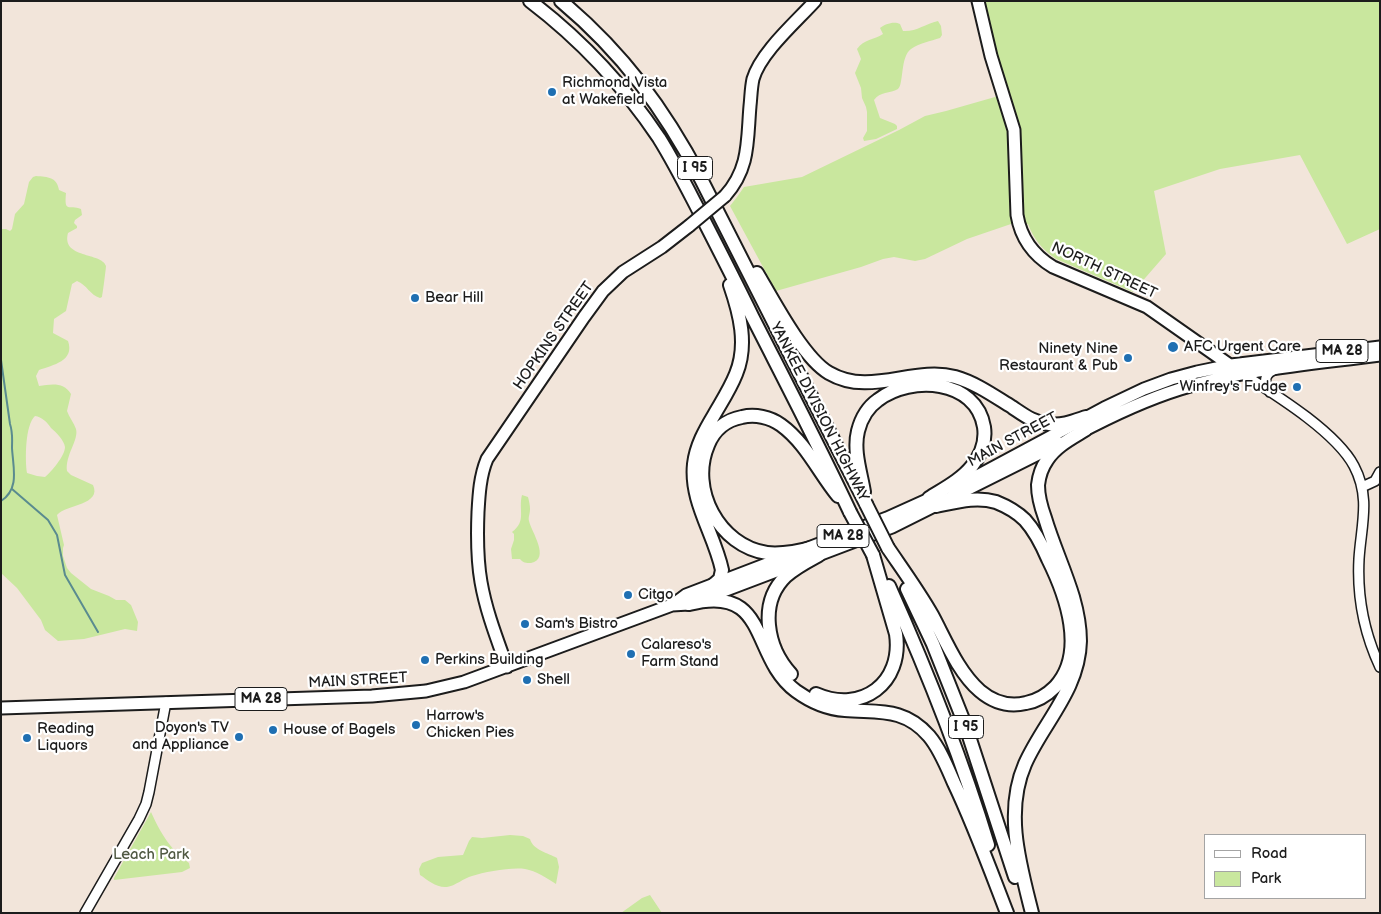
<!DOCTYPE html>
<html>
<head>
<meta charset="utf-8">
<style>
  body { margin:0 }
  #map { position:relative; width:1381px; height:914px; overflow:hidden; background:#f2e5da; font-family:"Balsamiq Sans",sans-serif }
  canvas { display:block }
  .frame { position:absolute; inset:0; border:2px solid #1c1c1c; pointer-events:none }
  .legend { position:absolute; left:1204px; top:834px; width:162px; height:65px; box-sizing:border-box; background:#fff; border:1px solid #a4a4a4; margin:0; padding:6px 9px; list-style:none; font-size:15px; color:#1c1c1c }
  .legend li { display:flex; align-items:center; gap:10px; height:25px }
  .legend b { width:25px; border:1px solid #a4a4a4 }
</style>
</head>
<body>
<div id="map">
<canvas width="1381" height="914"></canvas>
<div class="frame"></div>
<ul class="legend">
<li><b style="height:6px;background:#fff"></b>Road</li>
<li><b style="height:14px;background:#c9e79e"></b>Park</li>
</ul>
</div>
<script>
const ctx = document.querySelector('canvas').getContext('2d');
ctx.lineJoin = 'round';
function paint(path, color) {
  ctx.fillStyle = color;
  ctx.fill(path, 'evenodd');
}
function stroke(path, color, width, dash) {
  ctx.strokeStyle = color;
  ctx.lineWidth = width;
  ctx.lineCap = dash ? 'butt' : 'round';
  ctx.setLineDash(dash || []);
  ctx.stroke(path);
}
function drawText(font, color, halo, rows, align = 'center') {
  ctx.font = font + ' "Balsamiq Sans",sans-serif';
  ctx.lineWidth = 4.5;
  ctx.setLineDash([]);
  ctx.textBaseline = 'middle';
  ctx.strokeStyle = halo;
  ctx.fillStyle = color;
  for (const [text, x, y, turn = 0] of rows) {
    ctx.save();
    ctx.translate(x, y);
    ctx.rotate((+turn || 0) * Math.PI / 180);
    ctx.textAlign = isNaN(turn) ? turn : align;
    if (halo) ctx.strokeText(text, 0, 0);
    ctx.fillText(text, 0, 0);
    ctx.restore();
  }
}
paint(new Path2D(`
  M983,1H1380V229L1347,244L1300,155L1220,169L1154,191L1166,254L1133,292L1056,259C1043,250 1034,240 1028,224H1011L967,239L925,259L915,261L894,257L883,259L861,267L776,291L730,206L737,197L744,187L802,177L899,130L925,116L946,111L995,97L1008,90L989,28Z
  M938,21L941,26L942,35L940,38C931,41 919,43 911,49C900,57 904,84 898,89C890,94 880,91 874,100L880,118L895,124L897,126V129L876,139L864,141L863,138L867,131V112L866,107L862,98L861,88L855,73L861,59L857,49C864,39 874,40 883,34L880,28C885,24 894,21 900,24L903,31C916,32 925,24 938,21Z
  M36,176C48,177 57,177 59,190L66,193C64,214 69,204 81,209L82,215L75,220L74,223L77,226V228L68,233C61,259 102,252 106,266C106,268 103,292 102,297L100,298C90,295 87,285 77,281L72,284L66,311L54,319L53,333L68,341C75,361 53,365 39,370L36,376L39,386C52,384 64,382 71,394L67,411C69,417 74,423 76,429C79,440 65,455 67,471L71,475L93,485C102,505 67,504 57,515L64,545L63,548V556L67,568L71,573L91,589L109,596L116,600H125L131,605L138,622L137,631L125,629L84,639L58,641L45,630L41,620L17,588L1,573V229H6L10,231L12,229L15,214L24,204L29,182L33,177ZM35,416C42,417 47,422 51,428C56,432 64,440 65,447C65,456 51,472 45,477L37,476L27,473C25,460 25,425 35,416Z
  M522,495L528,497C529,501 530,505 530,509C530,514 528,517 529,521C531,531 551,559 531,563C526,563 523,563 520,559H512L511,549L514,540V534L512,532C527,521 518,510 522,495Z
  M151,812C161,834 170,849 189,863L190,868L182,872L114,880V878Z
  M510,835L523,836L530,839C533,850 548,853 557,858L559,867L556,884C547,878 536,871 525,869C511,867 485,872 472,876C464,878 455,886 447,887C436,888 428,880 420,875L419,869L422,863L438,857L463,855L469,841L472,837L482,838Z
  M650,895L662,913H621L642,898Z`), '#c9e79e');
stroke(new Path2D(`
  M1,360L10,424C13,433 12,440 12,448C13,467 20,489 1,501
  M12,489L48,520L57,535L65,575L98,632`), '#5a8b8f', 2);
const minor = new Path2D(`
  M1243,374C1276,395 1336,432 1354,466C1371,498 1361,526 1359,559C1357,597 1364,633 1380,667
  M1270,392C1263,382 1264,373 1276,369
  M1362,487L1375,481L1380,472
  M85,913L139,819L146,804L149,792L166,702`);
const major = new Path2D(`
  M978,1L991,56L1014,130L1017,215C1021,239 1033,255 1053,267L1147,307L1234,368
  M725,196C750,168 747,141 750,106C751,97 751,88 753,79C761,52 796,22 815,1
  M1079,433C1111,416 1145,400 1180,389C1245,369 1313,364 1380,355
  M952,488L979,475L1104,408L1144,389L1171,379L1197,372L1231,365L1380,347
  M674,604L686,595L887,518L938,495
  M507,667C497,639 486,611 481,582C477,559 477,536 478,512C479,494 480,476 487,459L584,317L603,291L623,272L662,247L689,226
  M1,708L372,696L426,691L464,682L672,605L689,604L892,527L1060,443`);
const highway = new Path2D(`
  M530,1C580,39 624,86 659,138C674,162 686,186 699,211C717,246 735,281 752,316C785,381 819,446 850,512
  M561,1C623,53 664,109 701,179L866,504
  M757,273C773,300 803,358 829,373C870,397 913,366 955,377C976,383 994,396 1012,407C1024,415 1034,423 1049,424C1062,426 1074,421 1086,417
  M864,492C861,473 853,451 858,431C861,419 868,407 878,400C911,375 976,379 984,427C986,441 981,455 972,466C961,480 943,489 929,498
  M815,547C800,551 783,555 767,553C719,546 689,489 708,445C714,430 726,420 742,417C755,414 770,417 781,425C806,443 819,473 838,496
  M888,548C903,570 919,592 932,615C945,639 958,672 980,691C993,702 1009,707 1026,703C1037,701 1047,695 1055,687C1087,653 1066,595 1048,559C1042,545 1035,531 1025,520C1017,512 1006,506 996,502C976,496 956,502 936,506
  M712,586L720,579L722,570C714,533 690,502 694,464C696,446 705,430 714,415C722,401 730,389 736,374C748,345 740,314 730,285
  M889,586C927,671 961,756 988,845
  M907,589L933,644L966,727L1015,877
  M689,604C770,583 750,657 796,691C811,702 828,709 845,710C878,713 904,707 929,736C940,749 947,767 954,783C974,825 990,869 1007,913
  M791,674C767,648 758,603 786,576C796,567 808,561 819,555
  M816,694C862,714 903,683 896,634L873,555
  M1032,913C1020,865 1004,812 1025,764C1043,723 1079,690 1080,641C1080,626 1077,611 1073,597C1065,570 1053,545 1045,518C1041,507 1038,497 1038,485C1039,476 1042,467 1047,460C1056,446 1072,438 1085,430`);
stroke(minor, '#1c1c1c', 12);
stroke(major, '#1c1c1c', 15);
stroke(highway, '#1c1c1c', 16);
stroke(minor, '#fff', 9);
stroke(major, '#fff', 11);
stroke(highway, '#fff', 12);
const majorBridge = new Path2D(`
  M689,226L725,196`);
const highwayBridge = new Path2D(`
  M866,504L888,548
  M850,512L873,555`);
stroke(majorBridge, '#1c1c1c', 15, []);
stroke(highwayBridge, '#1c1c1c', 16, []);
stroke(majorBridge, '#fff', 11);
stroke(highwayBridge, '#fff', 12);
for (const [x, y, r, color] of [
  [552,92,5,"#1f6fb2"],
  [415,298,5,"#1f6fb2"],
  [1173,347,6,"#1f6fb2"],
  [1128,358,5,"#1f6fb2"],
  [1297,387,5,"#1f6fb2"],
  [628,595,5,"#1f6fb2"],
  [525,624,5,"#1f6fb2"],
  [631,654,5,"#1f6fb2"],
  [425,660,5,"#1f6fb2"],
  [527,680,5,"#1f6fb2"],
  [416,725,5,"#1f6fb2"],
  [273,730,5,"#1f6fb2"],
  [239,737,5,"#1f6fb2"],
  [27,738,5,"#1f6fb2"]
]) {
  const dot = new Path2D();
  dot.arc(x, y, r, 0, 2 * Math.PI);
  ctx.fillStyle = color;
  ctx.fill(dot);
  stroke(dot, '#fff', 2);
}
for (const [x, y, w] of [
  [695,168,35],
  [1342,351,52],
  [843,536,52],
  [261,699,52],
  [966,727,35]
]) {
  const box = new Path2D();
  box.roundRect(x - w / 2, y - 11.5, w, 23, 4);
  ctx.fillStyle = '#fff';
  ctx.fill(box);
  stroke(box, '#1c1c1c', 1);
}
drawText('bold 14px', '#1c1c1c', null, [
  ["I 95",695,168],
  ["MA 28",1342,351],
  ["MA 28",843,536],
  ["MA 28",261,699],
  ["I 95",966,727]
]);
drawText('15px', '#1c1c1c', '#fff', [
  ["Richmond Vista",562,83],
  ["at Wakefield",562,100],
  ["Bear Hill",425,298],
  ["AFC Urgent Care",1184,347],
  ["Ninety Nine",1118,349,"right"],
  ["Restaurant & Pub",1118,366,"right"],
  ["Winfrey's Fudge",1287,387,"right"],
  ["Citgo",638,595],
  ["Sam's Bistro",535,624],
  ["Calareso's",641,645],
  ["Farm Stand",641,662],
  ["Perkins Building",435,660],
  ["Shell",537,680],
  ["Harrow's",426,716],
  ["Chicken Pies",426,733],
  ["Doyon's TV",229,728,"right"],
  ["and Appliance",229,745,"right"],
  ["Reading",37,729],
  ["Liquors",37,746],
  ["House of Bagels",283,730]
], 'left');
drawText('15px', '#1c1c1c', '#fff', [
  ["NORTH STREET",1104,271,25],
  ["HOPKINS STREET",554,336,-55],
  ["YANKEE DIVISION HIGHWAY",819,412,63],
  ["MAIN STREET",1013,440,-28],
  ["MAIN STREET",358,681,-3]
]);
drawText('15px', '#505943', '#fff', [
  ["Leach Park",151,855]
]);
</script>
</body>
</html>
